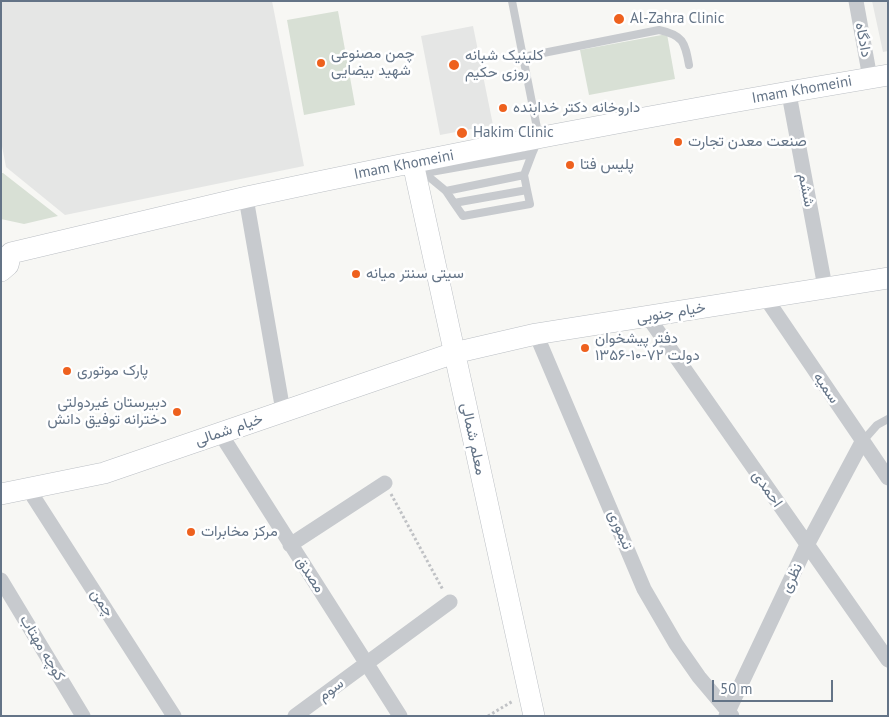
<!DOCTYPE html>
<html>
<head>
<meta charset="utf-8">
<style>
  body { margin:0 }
  #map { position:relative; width:889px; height:717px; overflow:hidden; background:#f7f7f4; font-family:"PT Sans",sans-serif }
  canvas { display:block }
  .frame { position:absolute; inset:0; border:2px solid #647487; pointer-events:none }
  .scale { position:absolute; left:712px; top:680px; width:121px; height:22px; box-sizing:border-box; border:2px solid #647487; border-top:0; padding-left:6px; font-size:15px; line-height:18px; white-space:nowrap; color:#647487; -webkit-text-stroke:4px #fff; paint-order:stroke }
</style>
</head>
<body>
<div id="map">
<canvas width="889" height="717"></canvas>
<div class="frame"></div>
<div class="scale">50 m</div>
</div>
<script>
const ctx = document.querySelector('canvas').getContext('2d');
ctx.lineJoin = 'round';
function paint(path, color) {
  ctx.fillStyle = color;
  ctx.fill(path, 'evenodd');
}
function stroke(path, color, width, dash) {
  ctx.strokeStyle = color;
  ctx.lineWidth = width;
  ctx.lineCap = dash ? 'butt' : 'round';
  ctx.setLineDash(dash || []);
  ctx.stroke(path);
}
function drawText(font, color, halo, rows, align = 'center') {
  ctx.font = font + ' "PT Sans",Vazirmatn,sans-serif';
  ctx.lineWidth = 5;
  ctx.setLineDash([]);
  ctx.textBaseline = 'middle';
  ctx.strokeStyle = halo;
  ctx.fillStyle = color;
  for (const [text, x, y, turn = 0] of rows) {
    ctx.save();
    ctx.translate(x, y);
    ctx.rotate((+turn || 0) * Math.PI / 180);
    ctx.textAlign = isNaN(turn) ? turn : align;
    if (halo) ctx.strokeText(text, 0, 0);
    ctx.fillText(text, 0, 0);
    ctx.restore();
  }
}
paint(new Path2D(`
  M1,1H272L304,166L65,215L6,167L1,141Z
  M872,1H888V51L883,52Z
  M473,26L493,125L440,135L421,36Z`), '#e5e6e5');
paint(new Path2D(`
  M338,11L355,105L304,115L287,20Z
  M667,34L675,79L589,95L580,50Z
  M1,173H3L58,216L24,224L1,219Z`), '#d8e0d5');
const secondary = new Path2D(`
  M413,163L534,716
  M11,253C90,235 168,215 247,197C460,151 674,111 888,75
  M1,271L8,265L11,253
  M1,494L104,473L454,353L536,334L888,278`);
stroke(secondary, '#bbbfc4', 22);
stroke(new Path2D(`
  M391,494L443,590
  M488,716L513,701`), '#c0c2c5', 3, [2.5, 2.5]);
stroke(new Path2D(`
  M523,57L659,30C683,35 685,42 689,65
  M423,172L446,191L454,203L527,190L524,175
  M425,173L532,154L539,138L512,1
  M446,191L524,175L532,154
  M454,203L463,216L530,204L527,190
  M862,442L877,425L888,419`), '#c7cace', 8);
stroke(new Path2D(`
  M856,1L870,78
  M789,94L825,287
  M246,198L283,411
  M765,297L888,478
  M648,317L888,660
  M536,334L644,589L676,644L699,677L732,716
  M220,433L400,716
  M29,490L174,716
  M290,545L385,483
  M1,580L83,716
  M295,716L450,602
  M726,716L806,547L862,442`), '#c7cace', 15);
stroke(secondary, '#fff', 21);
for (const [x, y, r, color] of [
  [619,19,6,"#ee611e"],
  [321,63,5,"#ee611e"],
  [454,65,6,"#ee611e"],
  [503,108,5,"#ee611e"],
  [462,133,6,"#ee611e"],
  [678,142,5,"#ee611e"],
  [570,165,5,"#ee611e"],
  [356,274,5,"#ee611e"],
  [585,348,5,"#ee611e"],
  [67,371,5,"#ee611e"],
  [177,412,5,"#ee611e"],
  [191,532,5,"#ee611e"]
]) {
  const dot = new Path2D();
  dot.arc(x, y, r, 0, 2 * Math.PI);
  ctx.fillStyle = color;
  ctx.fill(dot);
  stroke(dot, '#fff', 2);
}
drawText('15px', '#647487', '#fff', [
  ["Al-Zahra Clinic",630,19],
  ["چمن مصنوعی",331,54],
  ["شهید بیضایی",331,71],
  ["کلینیک شبانه",465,56],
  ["روزی حکیم",465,73],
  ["داروخانه دکتر خدابنده",513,108],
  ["Hakim Clinic",473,133],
  ["صنعت معدن تجارت",688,142],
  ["پلیس فتا",580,165],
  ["سیتی سنتر میانه",366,274],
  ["دفتر پیشخوان",595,339],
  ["دولت ۷۲-۱۰-۱۳۵۶",595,356],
  ["پارک موتوری",77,371],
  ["دبیرستان غیردولتی",167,403,"right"],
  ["دخترانه توفیق دانش",167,420,"right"],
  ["مرکز مخابرات",201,532]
], 'left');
drawText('15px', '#647487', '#fff', [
  ["دادگاه",863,40,79],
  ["Imam Khomeini",802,90,-10],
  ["Imam Khomeini",404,165,-11],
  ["ششم",806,190,79],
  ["خیام جنوبی",671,313,-9],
  ["سميه",826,388,56],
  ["خیام شمالی",229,430,-19],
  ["معلم شمالی",473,439,78],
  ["احمدی",767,489,55],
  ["تیموری",620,530,67],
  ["مصدق",310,575,57],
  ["نظری",792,578,-64],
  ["چمن",102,603,57],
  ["کوچه مهتاب",42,648,59],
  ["سوم",331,690,-36]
]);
</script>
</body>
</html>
